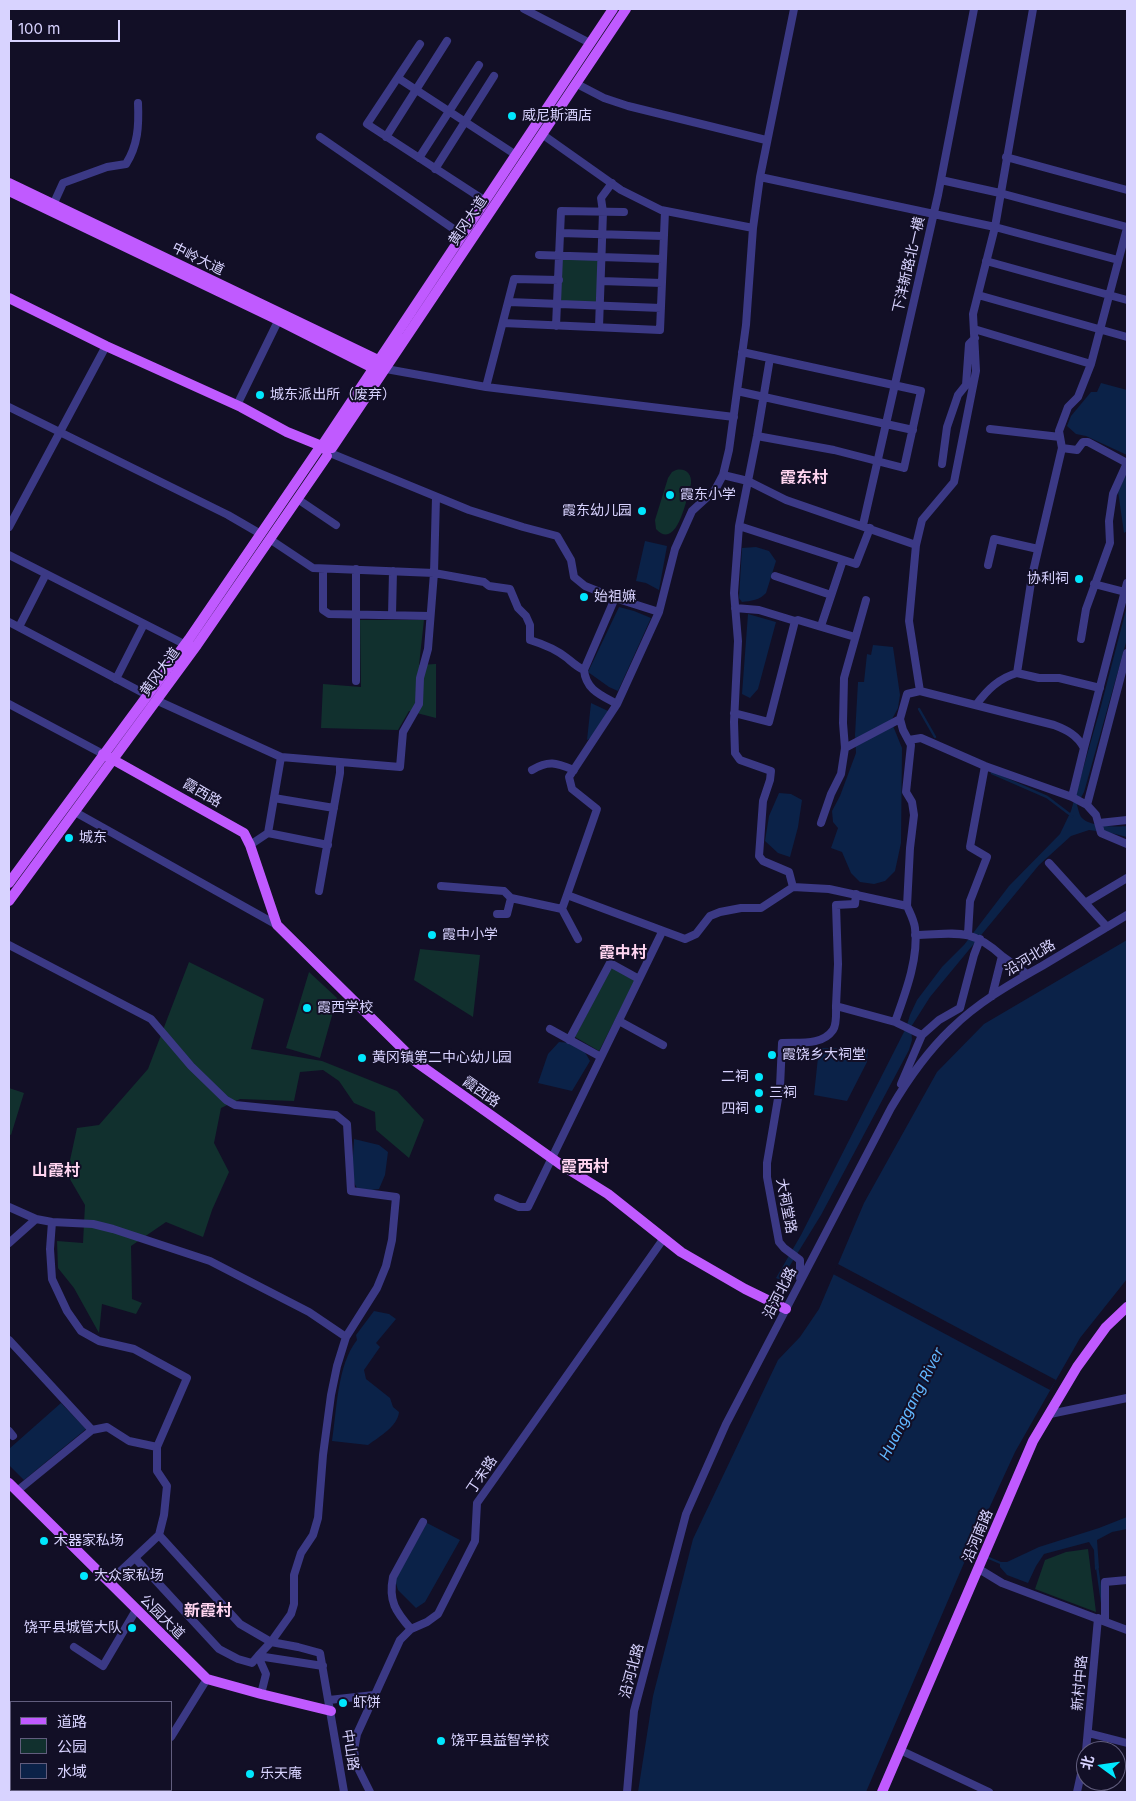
<!DOCTYPE html>
<html>
<head>
<meta charset="utf-8">
<style>
  body { margin:0 }
  #map { position:relative; width:1136px; height:1801px; overflow:hidden; background:#120f26; font-family:Inter,"Noto Sans SC",sans-serif }
  canvas { display:block }
  .frame { position:absolute; inset:0; border:10px solid #d8d3ff; pointer-events:none }
  .legend { position:absolute; left:10px; top:1701px; width:162px; height:90px; box-sizing:border-box; background:#120f26; border:1px solid #615d7d; margin:0; padding:6px 9px; list-style:none; font-size:15px; color:#d8d3ff }
  .legend li { display:flex; align-items:center; gap:10px; height:25px }
  .legend b { width:25px; border:1px solid #615d7d }
  .north { position:absolute; left:1076px; top:1741px; width:50px; height:50px; box-sizing:border-box; background:#120f26; border:1px solid #615d7d; border-radius:50%; rotate:284deg; font-size:14px; font-weight:700; line-height:20px; text-align:center; color:#d8d3ff }
  .north::after { content:''; display:block; margin:auto; width:18px; height:22px; background:#00e7fe; clip-path:polygon(50% 0,100% 100%,50% 72%,0 100%) }
  .scale { position:absolute; left:10px; top:20px; width:110px; height:22px; box-sizing:border-box; border:2px solid #d8d3ff; border-top:0; padding-left:6px; font-size:15px; line-height:18px; white-space:nowrap; color:#d8d3ff; -webkit-text-stroke:4px #120f26; paint-order:stroke }
</style>
</head>
<body>
<div id="map">
<canvas width="1136" height="1801"></canvas>
<div class="frame"></div>
<ul class="legend">
<li><b style="height:6px;background:#c05aff"></b>道路</li>
<li><b style="height:14px;background:#11302e"></b>公园</li>
<li><b style="height:14px;background:#0b2248"></b>水域</li>
</ul>
<div class="north">北</div>
<div class="scale">100 m</div>
</div>
<script>
const ctx = document.querySelector('canvas').getContext('2d');
ctx.lineJoin = 'round';
function paint(path, color) {
  ctx.fillStyle = color;
  ctx.fill(path, 'evenodd');
}
function stroke(path, color, width, dash) {
  ctx.strokeStyle = color;
  ctx.lineWidth = width;
  ctx.lineCap = dash ? 'butt' : 'round';
  ctx.setLineDash(dash || []);
  ctx.stroke(path);
}
function drawText(font, color, halo, rows, align = 'center') {
  ctx.font = font + ' Inter,"Noto Sans SC",sans-serif';
  ctx.lineWidth = 4;
  ctx.setLineDash([]);
  ctx.textBaseline = 'middle';
  ctx.strokeStyle = halo;
  ctx.fillStyle = color;
  for (const [text, x, y, turn = 0] of rows) {
    ctx.save();
    ctx.translate(x, y);
    ctx.rotate((+turn || 0) * Math.PI / 180);
    ctx.textAlign = isNaN(turn) ? turn : align;
    if (halo) ctx.strokeText(text, 0, 0);
    ctx.fillText(text, 0, 0);
    ctx.restore();
  }
}
paint(new Path2D(`
  M559,256L602,257L600,305L557,304Z
  M676,470C686,468 692,474 691,484C687,497 677,552 656,529L655,520L668,478L672,472Z
  M360,620H424L419,665L436,664V718L409,711L398,730L321,728L323,684L361,687Z
  M420,949L480,955L473,1017L414,980Z
  M189,962L264,999L251,1049L322,1061L397,1091L424,1120L409,1158L376,1130L375,1112L354,1103L339,1081L323,1070L300,1072L294,1101L240,1099L221,1108L214,1143L229,1172L212,1210L203,1237L166,1222L131,1246L132,1299L142,1303L136,1314L102,1304L99,1333L74,1288L58,1268L57,1241L83,1243L85,1205L67,1174L77,1128L99,1125L148,1069Z
  M611,967L636,979L599,1051L575,1037Z
  M309,972L337,998L320,1058L286,1048Z
  M9,1088L24,1093L11,1135L9,1134Z
  M1088,1549L1096,1612L1035,1589L1045,1560L1066,1552Z`), '#11302e');
paint(new Path2D(`
  M1101,383L1127,390V455L1086,436L1076,434L1067,426L1071,416L1091,392H1097Z
  M1127,473V531L1124,533L1118,491Z
  M645,541L667,546L659,590L646,583L636,581Z
  M756,547L769,551L776,561L766,593C760,600 751,601 742,602L739,598L742,548Z
  M1127,606V639L1084,792L1077,805C1078,808 1079,814 1081,817C1089,827 1116,827 1127,826V837L1111,833L1089,830L1071,836L1039,865L930,997L911,1027L912,1040L909,1050L821,1215L781,1280L776,1278L801,1235L906,1028L910,1015L917,1000L942,967L964,945L1009,886L1060,834L1071,811L1101,706Z
  M619,607L634,611L651,618L618,691L609,687L588,672Z
  M748,614L776,622L758,689L750,698L742,694Z
  M873,645L893,647L900,695L898,708L891,721L902,748L901,843L895,871L885,881L874,884L860,882L851,873L842,852L831,848L838,828L833,822L832,811L840,796L856,753L855,735L858,682H864L867,654L871,655Z
  M591,703L608,711L594,736L587,740Z
  M779,793L791,794L802,800L798,827L790,857L778,853L765,841L769,816Z
  M1127,940V1279L1080,1338L1015,1452L964,1563L866,1792H638L653,1696L693,1539L778,1360L800,1337L819,1309L864,1203L937,1072L984,1024Z
  M559,1042C577,1043 582,1045 590,1061L572,1091L538,1083L548,1054Z
  M819,1048L868,1049L867,1062L847,1101L814,1095Z
  M354,1139L379,1145L388,1152L385,1175L379,1189L371,1190L358,1189C349,1180 354,1151 354,1139Z
  M374,1311L389,1314L396,1319L376,1343L380,1347L364,1370L366,1379L390,1398L393,1407L399,1412C398,1426 379,1437 368,1445L332,1441C337,1410 337,1365 357,1340L356,1335Z
  M61,1403L86,1429L24,1480L9,1465V1449Z
  M1127,1517V1529L1112,1532L1097,1540L1099,1568L1095,1570L1094,1550L1089,1542L1044,1554L1036,1566L1028,1583L1007,1575L1000,1567V1564L986,1558L987,1556L1001,1562H1007L1039,1547L1099,1528Z
  M427,1523L460,1540L425,1602L416,1608L398,1590L395,1580Z`), '#0b2248');
paint(new Path2D(`
  M838,1264L1056,1380L1050,1390L833,1274Z`), '#120f26');
stroke(new Path2D(`
  M919,709L935,737
  M992,773L1047,797L1072,816
  M1097,1566L1102,1602`), '#0b2248', 2.5);
stroke(new Path2D(`
  M524,9L586,41
  M794,9L760,177L753,228L746,325L729,450L723,475L715,490L692,511L675,549L659,612L617,704L569,777L572,789L597,809L567,895L685,939L696,934L710,916L720,912L741,908H761L793,887L829,889L907,906C910,913 914,920 915,928C919,958 905,994 895,1022
  M1033,9L995,227L973,314L976,371L954,482L922,520L916,545L909,621L920,691L1054,725C1067,730 1077,735 1084,748L1072,797
  M420,44L367,124L481,198
  M398,78L513,153
  M577,84L604,98L628,106L766,140
  M320,137L458,232
  M386,137L447,41
  M546,137L621,190L661,210L753,228
  M1006,157L1127,190
  M419,158L479,65
  M435,169L494,76
  M760,177L995,227L1118,260
  M941,180L1000,193L1127,227
  M53,205L63,183L107,167L126,164C138,145 139,126 138,103
  M560,233L663,236
  M539,255L662,259
  M986,261L1127,300
  M601,281L662,283
  M978,295L1127,337
  M509,302L661,308
  M503,323L660,330L665,211
  M556,326L561,211L624,212
  M599,327L603,212L601,198L612,183
  M974,329L1091,364
  M742,352L921,391L904,468L834,450L757,436
  M770,358L757,436L739,526L734,593L738,641L734,722L735,753L740,760L771,771L770,780L763,801L759,856L763,861L789,872L793,887
  M386,369L486,387L734,417
  M486,387L514,279L559,280
  M737,391L913,430
  M237,405L280,317
  M9,407L228,515L259,533
  M990,429L1060,437
  M1062,448L1077,450L1083,442H1088L1127,463
  M330,453L469,510L523,527L557,536L571,560L574,577L585,586L615,598L584,670C586,690 601,695 617,704
  M942,464L947,427L958,395L966,385L969,344L975,338
  M723,475L748,481L786,500L916,545
  M299,500L336,525
  M863,525L938,195L974,9
  M739,526L856,564L870,528
  M9,527L106,346
  M271,540L313,568L434,573L484,582L489,586L510,589L518,608L526,616L530,625V640C543,644 557,650 567,658C573,663 577,667 584,670
  M9,555L188,646
  M988,565L994,539L1038,549
  M323,569V610L329,614L430,616
  M775,576L831,595
  M1094,584L1125,592
  M615,598L659,612
  M735,608L759,610L795,621L798,620L855,637
  M392,615L393,571
  M9,622L147,695
  M821,626L843,560
  M19,627L46,574
  M1081,639L1086,609L1110,543L1109,521L1113,494L1127,463
  M1017,673L1039,678H1059L1100,688
  M116,679L144,624
  M356,681V569
  M158,701L281,757L400,767L403,732L419,704L420,678L428,649L434,573L436,497
  M9,704L103,754
  M976,705C987,690 999,678 1017,673L1032,576L1062,448L1059,431L1068,407L1078,397L1091,364L1127,228
  M734,713L769,722L795,621
  M909,740L921,738L985,766L1072,797L1087,805L1096,815L1101,833L1127,844
  M845,748L900,719
  M1084,748L1127,583
  M532,770C549,760 556,763 574,770
  M274,798L334,808
  M1087,805L1127,653
  M75,812L277,925
  M821,823L831,794L841,774L845,748L843,723L844,678L866,600
  M1099,823L1127,820
  M268,833L328,845
  M250,845L268,833L281,757
  M1049,863L1107,927
  M441,886L504,891L511,898L562,909L567,895
  M319,891L340,773V762
  M1085,903L1127,878
  M907,906L910,848L914,815L912,802L906,792L911,745L903,730L900,719L907,694L920,691
  M562,909L578,939
  M497,914H507L511,898
  M968,934L970,901L987,857L970,847L985,766
  M915,935C956,934 970,927 1002,956L992,996
  M9,945L151,1019L191,1066L226,1100L235,1105L336,1115L347,1124L351,1191L396,1197L392,1240L386,1266L377,1288L346,1337L337,1366L331,1395L323,1455L318,1518L313,1535L301,1553L294,1575V1604L291,1614L271,1642L258,1656L266,1674L261,1694
  M1002,956L1027,974
  M836,1006L838,964L836,905L855,904L856,894
  M619,1021L663,1045
  M550,1029L601,1057
  M922,1035L939,1020L960,1008L974,955L980,939
  M569,1040L610,963L639,979
  M498,1198L519,1207H528L662,932
  M9,1207L36,1219L52,1222L93,1224L113,1229L210,1261L309,1312L346,1337
  M52,1222L50,1249L52,1279L67,1311L81,1331L99,1341L134,1349L187,1378L157,1447L129,1441L107,1427L92,1430
  M9,1243L36,1219
  M800,1278V1260L784,1248L779,1242L767,1177V1163L780,1087L782,1043C799,1042 822,1046 833,1030C837,1024 836,1013 836,1006L895,1022L922,1035L901,1084
  M9,1340L92,1430L17,1491
  M1050,1414L1127,1398
  M9,1431L13,1436
  M159,1535L240,1624L271,1642L298,1647L320,1653L344,1792
  M135,1558L219,1649L238,1659L252,1663L258,1656L323,1666
  M979,1569L1002,1583L1127,1630
  M109,1582L159,1535L164,1515L167,1486L157,1471V1447
  M1105,1621V1582L1127,1580
  M411,1629C396,1612 388,1601 393,1577L423,1522
  M74,1647L103,1666L136,1610
  M329,1700L374,1695
  M1088,1733L1127,1743
  M171,1737L207,1679
  M900,1750L989,1792
  M1086,1751L1098,1618
  M370,1792L356,1764L354,1750L357,1734L400,1640L411,1629L427,1622L438,1614L475,1541L477,1503L664,1238
  M627,1792L634,1711L686,1514L726,1424L891,1108C908,1079 927,1052 951,1029C977,1003 1010,984 1042,966C1070,949 1099,932 1127,915
  M1077,1792L1086,1751`), '#3b3985', 8);
stroke(new Path2D(`
  M9,183L376,359
  M9,191L278,320L371,367
  M9,298L106,346L241,407L287,432L319,445L326,450
  M323,444L613,9
  M332,448L626,9
  M103,754L244,833L250,845L277,925L416,1062L560,1164L608,1194L681,1252L745,1289L786,1309
  M9,883L189,639L320,447
  M9,901L197,645L327,456
  M9,1483L207,1679L261,1694L331,1711
  M882,1792L1033,1441L1077,1367L1106,1327L1127,1307`), '#c05aff', 10);
for (const [x, y, r, color] of [
  [512,116,5,"#00e7fe"],
  [260,395,5,"#00e7fe"],
  [670,495,5,"#00e7fe"],
  [642,511,5,"#00e7fe"],
  [1079,579,5,"#00e7fe"],
  [584,597,5,"#00e7fe"],
  [69,838,5,"#00e7fe"],
  [432,935,5,"#00e7fe"],
  [307,1008,5,"#00e7fe"],
  [772,1055,5,"#00e7fe"],
  [362,1058,5,"#00e7fe"],
  [759,1077,5,"#00e7fe"],
  [759,1093,5,"#00e7fe"],
  [759,1109,5,"#00e7fe"],
  [44,1541,5,"#00e7fe"],
  [84,1576,5,"#00e7fe"],
  [132,1628,5,"#00e7fe"],
  [343,1703,5,"#00e7fe"],
  [441,1741,5,"#00e7fe"],
  [250,1774,5,"#00e7fe"]
]) {
  const dot = new Path2D();
  dot.arc(x, y, r, 0, 2 * Math.PI);
  ctx.fillStyle = color;
  ctx.fill(dot);
  stroke(dot, '#120f26', 2);
}
drawText('14px', '#d8d3ff', '#120f26', [
  ["威尼斯酒店",522,116],
  ["城东派出所（废弃）",270,395],
  ["霞东小学",680,495],
  ["霞东幼儿园",632,511,"right"],
  ["协利祠",1069,579,"right"],
  ["始祖嫲",594,597],
  ["城东",79,838],
  ["霞中小学",442,935],
  ["霞西学校",317,1008],
  ["霞饶乡大祠堂",782,1055],
  ["黄冈镇第二中心幼儿园",372,1058],
  ["二祠",749,1077,"right"],
  ["三祠",769,1093],
  ["四祠",749,1109,"right"],
  ["木器家私场",54,1541],
  ["大众家私场",94,1576],
  ["饶平县城管大队",122,1628,"right"],
  ["虾饼",353,1703],
  ["饶平县益智学校",451,1741],
  ["乐天庵",260,1774]
], 'left');
drawText('14px', '#d8d3ff', '#120f26', [
  ["黄冈大道",468,221,-56],
  ["中岭大道",198,259,26],
  ["下洋新路北一横",909,265,-77],
  ["黄冈大道",160,672,-54],
  ["霞西路",202,793,30],
  ["沿河北路",1030,958,-31],
  ["霞西路",481,1092,35],
  ["大祠堂路",786,1206,79],
  ["沿河北路",780,1293,-63],
  ["丁未路",482,1475,-56],
  ["沿河南路",978,1536,-67],
  ["公园大道",162,1617,45],
  ["沿河北路",632,1671,-75],
  ["新村中路",1080,1683,-85],
  ["中山路",350,1750,81]
]);
drawText('italic 15px', '#61b7ff', '#120f26', [
  ["Huanggang River",912,1404,-63]
]);
drawText('bold 16px', '#ffd5f0', '#120f26', [
  ["霞东村",804,478],
  ["霞中村",623,953],
  ["霞西村",585,1167],
  ["山霞村",56,1171],
  ["新霞村",208,1611]
]);
</script>
</body>
</html>
